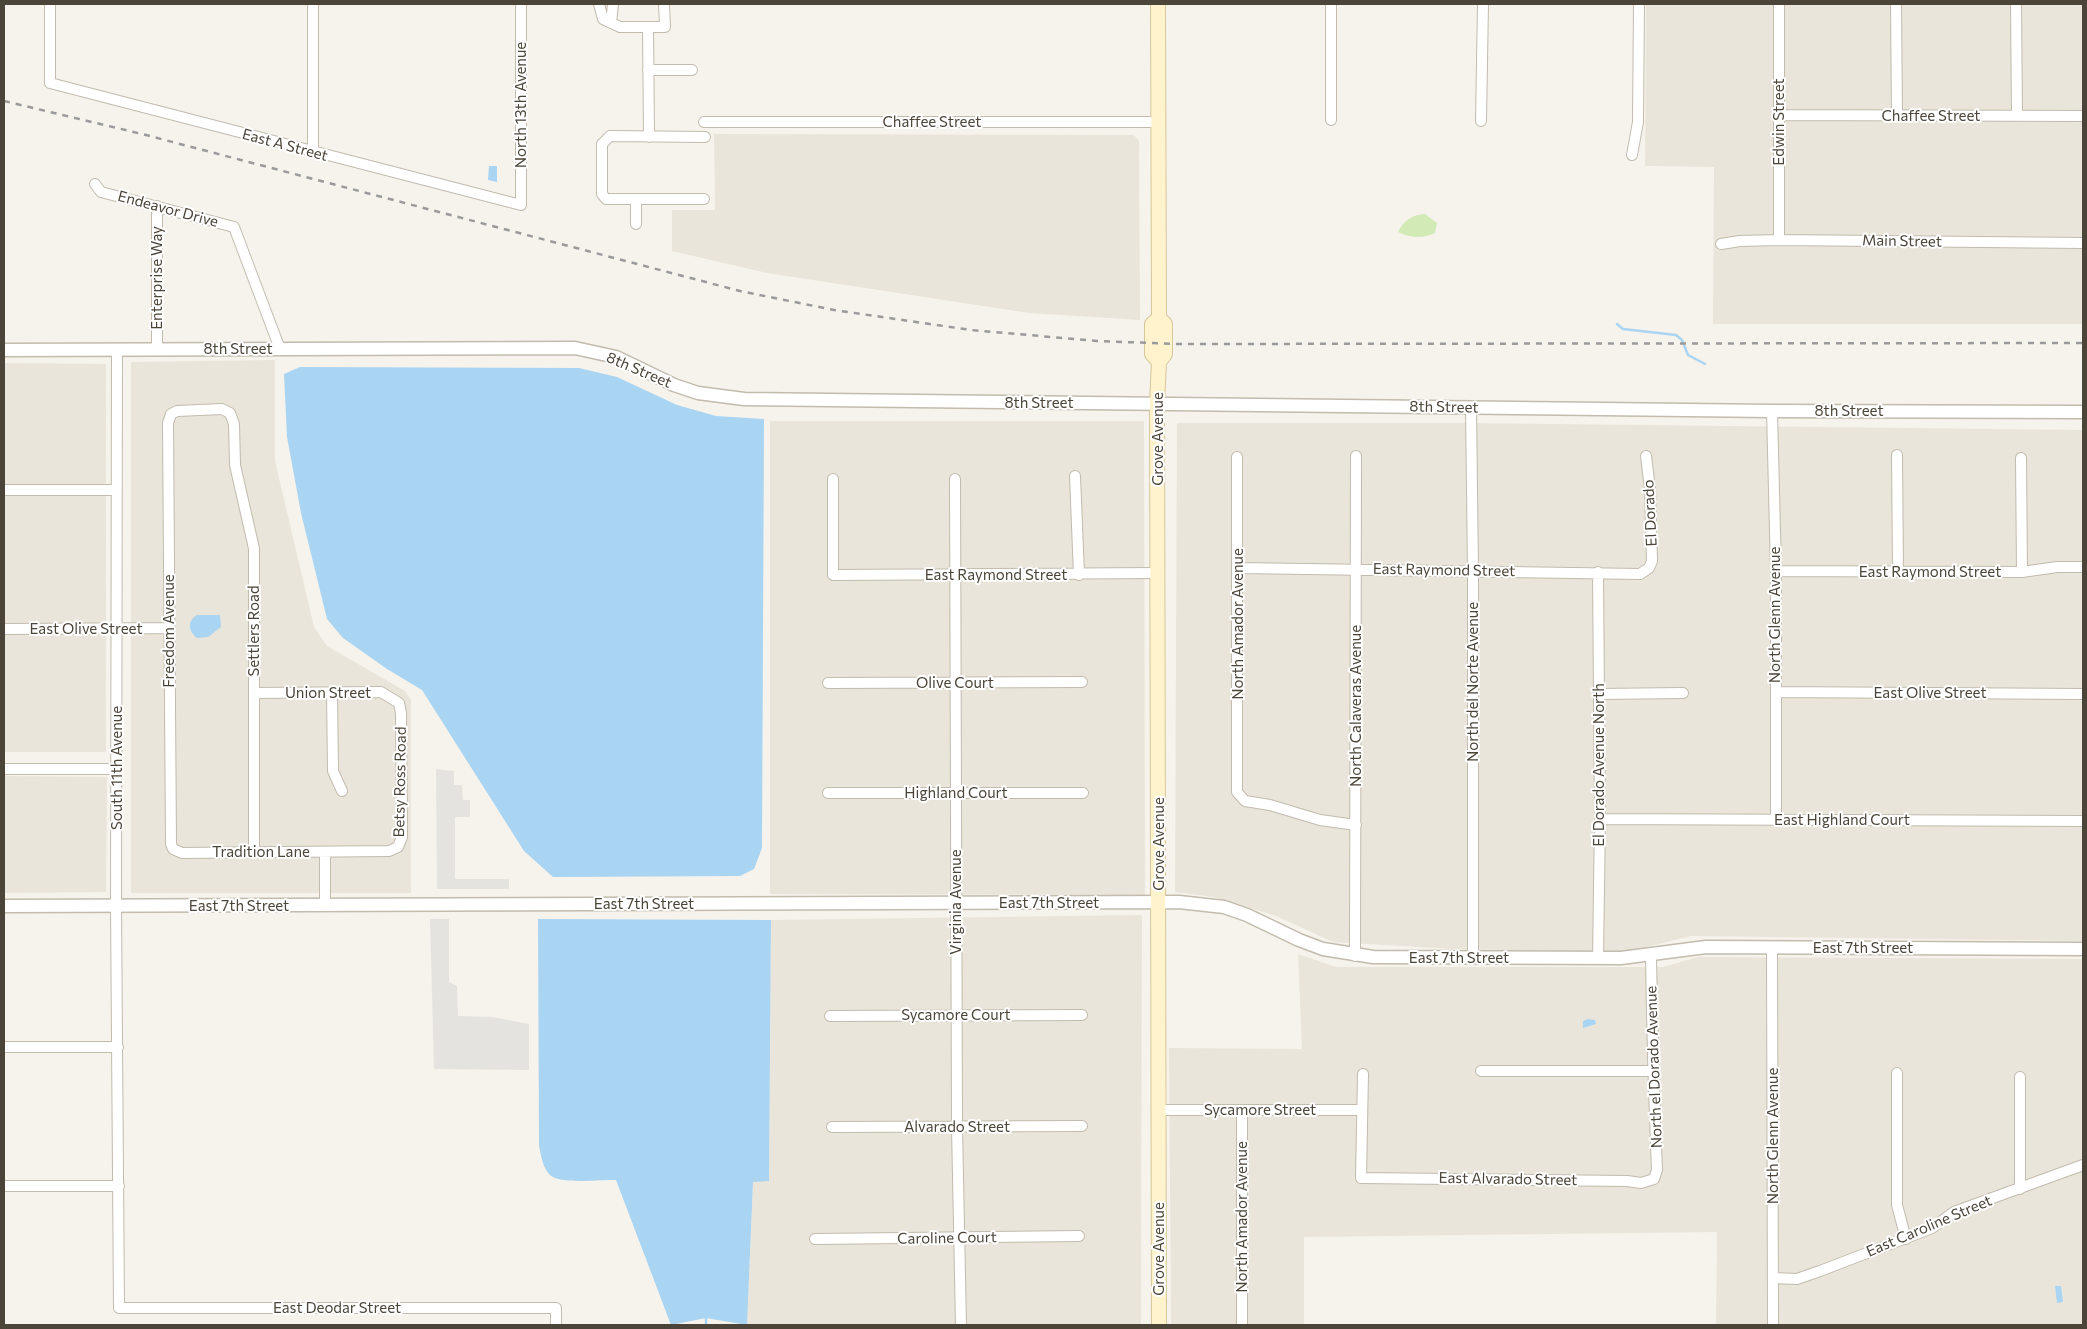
<!DOCTYPE html>
<html>
<head>
<meta charset="utf-8">
<style>
  body { margin:0 }
  #map { position:relative; width:2087px; height:1329px; overflow:hidden; background:#f6f3ec; font-family:Commissioner,sans-serif }
  canvas { display:block }
  .frame { position:absolute; inset:0; border:5px solid #4b4439; pointer-events:none }
</style>
</head>
<body>
<div id="map">
<canvas width="2087" height="1329"></canvas>
<div class="frame"></div>
</div>
<script>
const ctx = document.querySelector('canvas').getContext('2d');
ctx.lineJoin = 'round';
function paint(path, color) {
  ctx.fillStyle = color;
  ctx.fill(path, 'evenodd');
}
function stroke(path, color, width, dash) {
  ctx.strokeStyle = color;
  ctx.lineWidth = width;
  ctx.lineCap = dash ? 'butt' : 'round';
  ctx.setLineDash(dash || []);
  ctx.stroke(path);
}
function drawText(font, color, halo, rows, align = 'center') {
  ctx.font = font + ' Commissioner,sans-serif';
  ctx.lineWidth = 4;
  ctx.setLineDash([]);
  ctx.textBaseline = 'middle';
  ctx.strokeStyle = halo;
  ctx.fillStyle = color;
  for (const [text, x, y, turn = 0] of rows) {
    ctx.save();
    ctx.translate(x, y);
    ctx.rotate((+turn || 0) * Math.PI / 180);
    ctx.textAlign = isNaN(turn) ? turn : align;
    if (halo) ctx.strokeText(text, 0, 0);
    ctx.fillText(text, 0, 0);
    ctx.restore();
  }
}
paint(new Path2D(`
  M1646,4H2083V324H1713L1714,167L1645,166Z
  M714,134L1134,135L1139,141L1140,320L1029,313L767,273L672,251V210H715Z
  M275,360V461L314,627L327,646L405,691L411,700V893H131V362Z
  M4,363L106,364V752H4Z
  M770,421H1144L1145,895L770,894Z
  M1177,423H1463L2083,430V941L1691,936L1626,952L1452,949L1333,942L1276,916L1214,897L1175,892Z
  M4,776L107,777L106,892L4,893Z
  M1142,915L1141,1325H747L753,1181H769L771,920Z
  M1298,954L1336,967H1663L1698,957L2083,959V1325H1716L1717,1232L1304,1237V1325H1171L1169,1048L1302,1049Z`), '#eae5da');
paint(new Path2D(`
  M1425,214L1437,223L1435,233C1422,239 1411,238 1398,232C1404,220 1412,215 1425,214Z`), '#d2eab5');
paint(new Path2D(`
  M436,769L454,771V785H462L463,800H470V817H455V879H509V889H437Z
  M430,919H449V982L457,986L458,1016L493,1017L529,1024V1070L434,1069Z`), '#e5e3e0');
paint(new Path2D(`
  M489,166H497V182L488,180Z
  M300,367L579,368L617,377L677,405L716,416L764,419L762,848L754,869L740,876L553,877L524,851L422,690L387,669L343,638L327,619L301,513L287,437L284,374Z
  M197,615H220L221,627L208,637L197,638C188,631 187,621 197,615Z
  M538,919L771,920L769,1181L753,1182L747,1325L706,1318L671,1325L616,1180C601,1179 561,1185 550,1175C543,1168 541,1156 539,1146Z
  M1588,1019L1595,1020L1596,1024L1583,1028V1021Z
  M2055,1286H2061L2063,1302L2057,1303Z`), '#a9d4f2');
stroke(new Path2D(`
  M1617,324L1623,329L1676,335L1682,340L1688,355L1705,364
  M706,1325V1318`), '#a9d4f2', 2.5);
const minor = new Path2D(`
  M50,4V83L521,205V4
  M313,4V153
  M599,4L603,19L620,27H665L664,4
  M1779,4V240
  M1896,4L1897,116
  M2016,4L2017,116
  M611,23L613,4
  M648,27L649,137
  M648,70H692
  M1779,115L2083,116
  M1331,120V4
  M1481,121L1483,4
  M704,122H1159
  M1632,155L1638,122L1639,4
  M95,184L101,192L234,227L280,349
  M636,199V224
  M704,199H606L602,194V144L610,136L705,137
  M1721,244L1740,241L1779,240L2083,243
  M117,350L116,906L119,1308H556V1325
  M157,350V206
  M1471,407L1473,571V958
  M1772,411L1776,571V820
  M1897,455L1898,572
  M1237,457V792L1245,801L1270,805L1320,820L1356,825
  M2021,458L2022,572
  M1075,476L1079,575
  M833,479V575L1159,573
  M955,479L957,1127L961,1325
  M4,490H116
  M1239,568L1640,574L1649,568L1652,561L1650,489L1646,456
  M1776,571L2022,572L2057,567H2083
  M1598,572L1600,819L1598,958
  M4,629L169,628
  M828,683L1082,682
  M1776,692L2083,694
  M254,693L381,692L399,703L401,713L402,837L398,847L389,851C320,852 251,852 182,853L173,849L171,844L168,423L171,414L177,411L222,409L230,413L234,424L235,465L253,544L254,549V852
  M332,693L333,771L342,791
  M1599,694L1683,693
  M4,769H117
  M828,793H1083
  M1600,819L2083,821
  M325,905V852
  M1772,947L1773,1325
  M1355,956L1356,456
  M830,1016L1082,1015
  M4,1047H118
  M1481,1071H1654
  M1897,1073V1205L1906,1239
  M1363,1074L1361,1178L1627,1181L1641,1183L1654,1179L1657,1170C1654,1098 1652,1027 1651,955
  M2020,1077V1189
  M1159,1110H1361
  M832,1127L1082,1126
  M4,1186H119
  M815,1239L1079,1236
  M1773,1278L1797,1279L1820,1271L1932,1228L1954,1212L2083,1165
  M1242,1325V1110`);
const tertiary = new Path2D(`
  M4,350L575,348L616,357L674,385L698,393L744,399L1772,411L2083,412
  M4,906L1179,902L1224,907L1247,915L1299,940L1323,949L1373,957L1621,958L1706,947L2083,949`);
const secondary = new Path2D(`
  M1158,4L1159,318L1165,324V354L1159,362L1157,403L1159,1325
  M1159,362L1152,354V324L1159,318`);
stroke(minor, '#c2bbae', 12);
stroke(tertiary, '#c2bbae', 15);
stroke(secondary, '#d6c79b', 16);
stroke(minor, '#fff', 10);
stroke(tertiary, '#fff', 12);
stroke(secondary, '#fff3cd', 14);
stroke(new Path2D(`
  M4,101L142,134L740,291L834,310L971,330L1097,341L1179,344L2083,343`), '#9a9a9a', 2.5, [6, 6]);
drawText('15px', '#4b4439', '#fff', [
  ["North 13th Avenue",521,105,-90],
  ["Chaffee Street",1931,116],
  ["Chaffee Street",932,122],
  ["Edwin Street",1779,122,-90],
  ["East A Street",285,145,15],
  ["Endeavor Drive",168,209,15],
  ["Main Street",1902,241,1],
  ["Enterprise Way",157,278,-90],
  ["8th Street",238,349],
  ["8th Street",639,370,23],
  ["8th Street",1039,403],
  ["8th Street",1444,407,1],
  ["8th Street",1849,411],
  ["Grove Avenue",1158,439,-90],
  ["El Dorado",1650,513,-93],
  ["East Raymond Street",1444,570,1],
  ["East Raymond Street",1930,572],
  ["East Raymond Street",996,575],
  ["North Glenn Avenue",1775,615,-90],
  ["North Amador Avenue",1238,624,-90],
  ["East Olive Street",86,629],
  ["Freedom Avenue",169,631,-90],
  ["Settlers Road",254,631,-90],
  ["North del Norte Avenue",1473,682,-90],
  ["Olive Court",955,683],
  ["Union Street",328,693],
  ["East Olive Street",1930,693],
  ["North Calaveras Avenue",1356,706,-90],
  ["El Dorado Avenue North",1599,765,-90],
  ["South 11th Avenue",117,768,-90],
  ["Betsy Ross Road",400,782,-89],
  ["Highland Court",956,793],
  ["East Highland Court",1842,820],
  ["Grove Avenue",1159,844,-90],
  ["Tradition Lane",261,852],
  ["Virginia Avenue",956,902,-90],
  ["East 7th Street",1049,903],
  ["East 7th Street",644,904],
  ["East 7th Street",239,906],
  ["East 7th Street",1863,948],
  ["East 7th Street",1459,958],
  ["Sycamore Court",956,1015],
  ["North el Dorado Avenue",1654,1067,-92],
  ["Sycamore Street",1260,1110],
  ["Alvarado Street",957,1127],
  ["North Glenn Avenue",1773,1136,-90],
  ["East Alvarado Street",1508,1179,1],
  ["North Amador Avenue",1242,1217,-90],
  ["East Caroline Street",1929,1226,-23],
  ["Caroline Court",947,1238,-1],
  ["Grove Avenue",1159,1249,-90],
  ["East Deodar Street",337,1308]
]);
</script>
</body>
</html>
